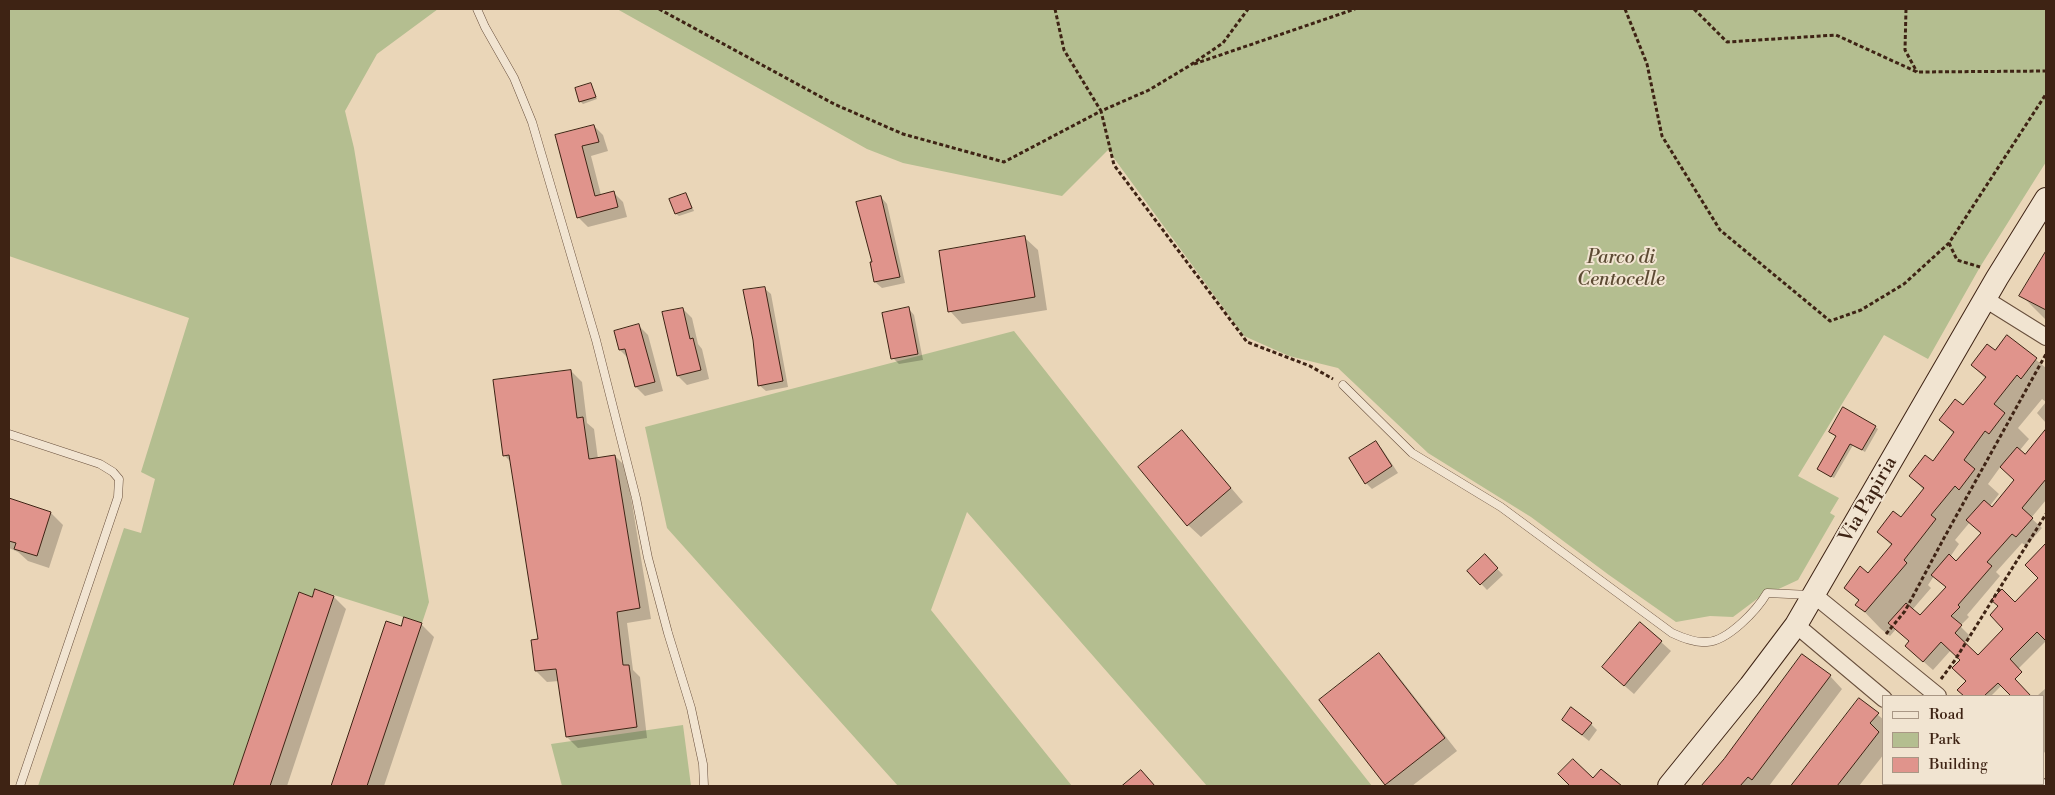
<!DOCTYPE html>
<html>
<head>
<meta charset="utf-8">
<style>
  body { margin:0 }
  #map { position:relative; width:2055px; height:795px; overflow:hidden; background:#ead6b8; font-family:"Libre Bodoni",serif }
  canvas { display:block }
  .frame { position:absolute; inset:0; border:10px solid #3e2314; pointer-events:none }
  .legend { position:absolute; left:1882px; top:695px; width:162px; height:90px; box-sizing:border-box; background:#f1e4d1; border:1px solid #a99785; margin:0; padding:6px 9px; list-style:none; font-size:15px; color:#3e2314 }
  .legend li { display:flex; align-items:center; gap:10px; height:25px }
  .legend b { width:25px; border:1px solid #a99785 }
</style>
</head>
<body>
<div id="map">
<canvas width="2055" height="795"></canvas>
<div class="frame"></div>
<ul class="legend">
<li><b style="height:6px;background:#f1e4d1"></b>Road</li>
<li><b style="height:14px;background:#b4be90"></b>Park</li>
<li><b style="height:14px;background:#e0948c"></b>Building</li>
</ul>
</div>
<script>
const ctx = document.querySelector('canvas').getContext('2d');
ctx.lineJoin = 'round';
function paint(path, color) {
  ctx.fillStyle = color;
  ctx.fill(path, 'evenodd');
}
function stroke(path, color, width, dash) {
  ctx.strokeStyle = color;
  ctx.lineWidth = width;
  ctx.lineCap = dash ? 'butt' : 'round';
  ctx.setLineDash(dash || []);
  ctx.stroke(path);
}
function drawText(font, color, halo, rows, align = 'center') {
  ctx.font = font + ' "Libre Bodoni",serif';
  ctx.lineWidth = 4;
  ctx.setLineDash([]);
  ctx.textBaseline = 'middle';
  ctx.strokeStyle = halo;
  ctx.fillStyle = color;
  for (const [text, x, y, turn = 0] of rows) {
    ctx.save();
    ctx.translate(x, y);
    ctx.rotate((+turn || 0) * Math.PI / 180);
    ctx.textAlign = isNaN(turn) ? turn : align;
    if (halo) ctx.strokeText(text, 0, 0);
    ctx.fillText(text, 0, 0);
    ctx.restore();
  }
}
paint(new Path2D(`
  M9,9H438L377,54L345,111L354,148L429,602L422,623L315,589L312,597L299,592L233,786H38L124,528L141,533L155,479L141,472L189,318L9,256Z
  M617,9H2046V162L1980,267L1928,359L1884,335L1798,476L1839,498L1830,513L1835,516L1798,580L1757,599L1733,617L1710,616L1676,622L1609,575L1531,517L1428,453L1338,368L1289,356L1244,336L1108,150L1062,196L903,163L867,149Z
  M1014,331L1372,786H1207L967,512L931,610L1072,786H898L667,528L645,427Z
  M683,725L691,786H562L551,744Z`), '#b4be90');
paint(new Path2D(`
  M591,84L597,99L583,104L580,101Z
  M594,126L603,135L608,151L591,156L601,195L613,192L623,202L627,217L588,227L578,217L557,136Z
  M686,194L694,211L679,216L676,214Z
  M881,197L887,204L905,283L882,288L875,282L872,263H873Z
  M1025,238L1038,250L1047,310L962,324L950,311Z
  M2046,255V320L2021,295Z
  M764,288L771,294L788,387L766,391L759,385Z
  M908,308L914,315L923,360L899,364L893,358Z
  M683,309L692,318L698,344L702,349L709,379L687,385L678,376L664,313Z
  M639,326L648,335L663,391L645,396L636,387L629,359L620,350L615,332Z
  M2007,336L2046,368V402L2042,399L2018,428L2029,439L2020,450L2025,455L2046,431V500L2031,518L2042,528L2026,546L2022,543L1996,572L2000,576L1967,615L1969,617L1960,626L1970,636L1964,643L1978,657L2005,629L2015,604L2040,578L2044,547L2046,550V641L1991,696H1966L1959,690L1967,681L1962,660L1951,650L1933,670L1916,655L1911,642L1896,629L1890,636L1881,629L1857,604L1859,601L1845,587L1868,574L1892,546L1878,532L1901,519L1924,490L1910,476L1933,463L1954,434L1940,420L1964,407L1986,379L1972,365L1996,352ZM2001,466L2015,480L1992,509L1989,507L1999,494L1988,484ZM1970,522L1982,534L1957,563L1950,557L1959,544L1955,540ZM1934,576L1947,588L1920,617L1912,610L1931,588L1928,585Z
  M571,371L582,382L587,423L594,429L598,459L615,456L626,467L651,619L627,623L633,670L640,677L647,738L578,748L567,737L559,681L547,682L536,671L540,640L511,462L505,456Z
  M2046,402V423L2037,413Z
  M1875,427L1878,429L1865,452L1853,445L1834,478L1821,471L1837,436Z
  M1376,442L1382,449L1398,473L1372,489L1366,483Z
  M1194,444L1243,502L1201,537L1188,525Z
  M9,499L51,513L63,525L49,568L28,561L18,552L9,548Z
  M1485,556L1503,575L1487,590L1469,571Z
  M300,594L313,598L334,597L346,609L287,786H235Z
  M387,623L402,628L421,624L434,637L384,786H332Z
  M1641,624L1671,651L1634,694L1613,676Z
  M1379,654L1391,667L1457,751L1412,786H1388L1386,784Z
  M1830,676L1842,689L1769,786H1702L1725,759Z
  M2046,688V750L2044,753V696H2037Z
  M1860,700L1884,720L1882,736L1884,738V754L1859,786H1793Z
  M1591,724L1597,730L1589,741L1570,726Z
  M1886,784H1936L1939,786H1884Z`), '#0003');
const building = new Path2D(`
  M591,83L596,97L579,102L575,88Z
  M594,125L599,142L582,146L595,196L614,191L618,207L577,218L555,135Z
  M686,193L692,208L675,214L669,199Z
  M881,196L900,277L874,282L870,262H872L856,202Z
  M1025,236L1035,297L948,312L939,251Z
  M2046,251V310L2019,296Z
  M765,287L783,381L758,386L753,340L743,290Z
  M909,307L918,354L891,359L882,313Z
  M683,308L690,339L693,338L701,370L677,376L662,312Z
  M639,324L655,382L635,387L625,349L619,350L614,331Z
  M2007,335L2037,358L2021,379L2017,375L1994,404L2005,413L1989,434L1985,431L1964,460L1975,469L1959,490L1955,486L1931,515L1936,519L1904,560L1907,563L1865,612L1855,605L1859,600L1844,588L1860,566L1868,573L1892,544L1877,532L1893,511L1901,517L1924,488L1909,476L1925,455L1933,461L1954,432L1939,420L1955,399L1963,405L1986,377L1971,365L1987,344L1995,350Z
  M571,370L577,418L583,417L589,459L615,455L640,608L617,612L623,665H629L637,727L566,737L556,669L535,671L531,640L538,639L509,455L503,456L493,380Z
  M1843,407L1876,426L1862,450L1850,444L1831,477L1817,469L1836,436L1829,432Z
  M2046,429V479L2022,508L2033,518L2016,537L2012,534L1987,562L1992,566L1958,605L1960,607L1951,616L1962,625L1955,633L1978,655L2003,629L1990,615L1998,606L1991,600L2002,589L2015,602L2038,578L2025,565L2046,543V641L2037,632L2010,659L2022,672L2015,679L2031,696H2011L1998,683L1984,696H1964L1957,690L1966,681L1952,668L1960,660L1941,642L1923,662L1905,646L1909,641L1888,623L1906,603L1920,615L1946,587L1931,575L1949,554L1956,561L1981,533L1966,520L1984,500L1992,507L2014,480L2000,467L2017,447L2025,454Z
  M1182,430L1231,488L1187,526L1138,467Z
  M1376,441L1392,466L1365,484L1349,458Z
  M9,498L51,512L37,556L14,549L16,543L9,541Z
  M1485,554L1498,568L1480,585L1467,571Z
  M315,589L334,596L270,786H233L299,592L312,597Z
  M404,617L422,623L367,786H331L386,621L401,626Z
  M1640,622L1662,641L1624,686L1602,667Z
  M1379,653L1445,738L1385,785L1319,700Z
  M1802,654L1831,675L1752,780L1748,777L1740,786H1701L1724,759Z
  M1859,698L1879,713L1870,723L1879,732L1837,786H1791Z
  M1571,707L1592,723L1582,735L1562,720Z
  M1573,759L1593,778L1601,769L1622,786H1570L1558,774Z
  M1141,770L1155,786H1122Z`);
paint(building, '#e0948c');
stroke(building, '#3e2314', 1);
const lane = new Path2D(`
  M477,9L485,27L514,78L532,122L596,340L636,498L648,558L668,633L691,708L703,764L704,786
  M1343,385L1412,453L1501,507L1672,633C1683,638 1695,643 1707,642C1728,641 1757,610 1767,593L1810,595
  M9,434L100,464L113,472L119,479L118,497L20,786`);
const street = new Path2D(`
  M1985,299L2046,337
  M1814,595L1938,696
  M1796,625L1884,699
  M1985,784L1988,786
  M2037,784L2040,786`);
const secondary = new Path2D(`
  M1669,786L1750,686L1796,625L1997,278L2046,199`);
stroke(lane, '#69503d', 9);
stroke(street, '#69503d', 18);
stroke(secondary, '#3e2314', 24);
stroke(new Path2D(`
  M659,9L834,104L903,134L1004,162L1101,111L1114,165L1247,342L1310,366L1333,379
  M1055,9L1064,50L1101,111L1149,90L1189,66L1223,43L1248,9
  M1625,9L1647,64L1662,136L1720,230L1830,321L1861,310L1904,284L1949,243L2046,94
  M1694,9L1727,42L1836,35L1917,72L2046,71
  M1906,9L1905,50L1917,72
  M1194,64L1355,9
  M1949,243L1957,260L1980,267
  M1886,634L1905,611L1944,538L2046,354
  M1941,679L1955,660L2046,514`), '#3e2314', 3, [4, 2.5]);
stroke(lane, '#f1e4d1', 8);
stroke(street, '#f1e4d1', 16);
stroke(secondary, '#f1e4d1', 22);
drawText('italic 19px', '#5c4a33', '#f1e4d1', [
  ["Parco di",1621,258],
  ["Centocelle",1621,280]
]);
drawText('19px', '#3e2314', '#f1e4d1', [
  ["Via Papiria",1869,500,-60]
]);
</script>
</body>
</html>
